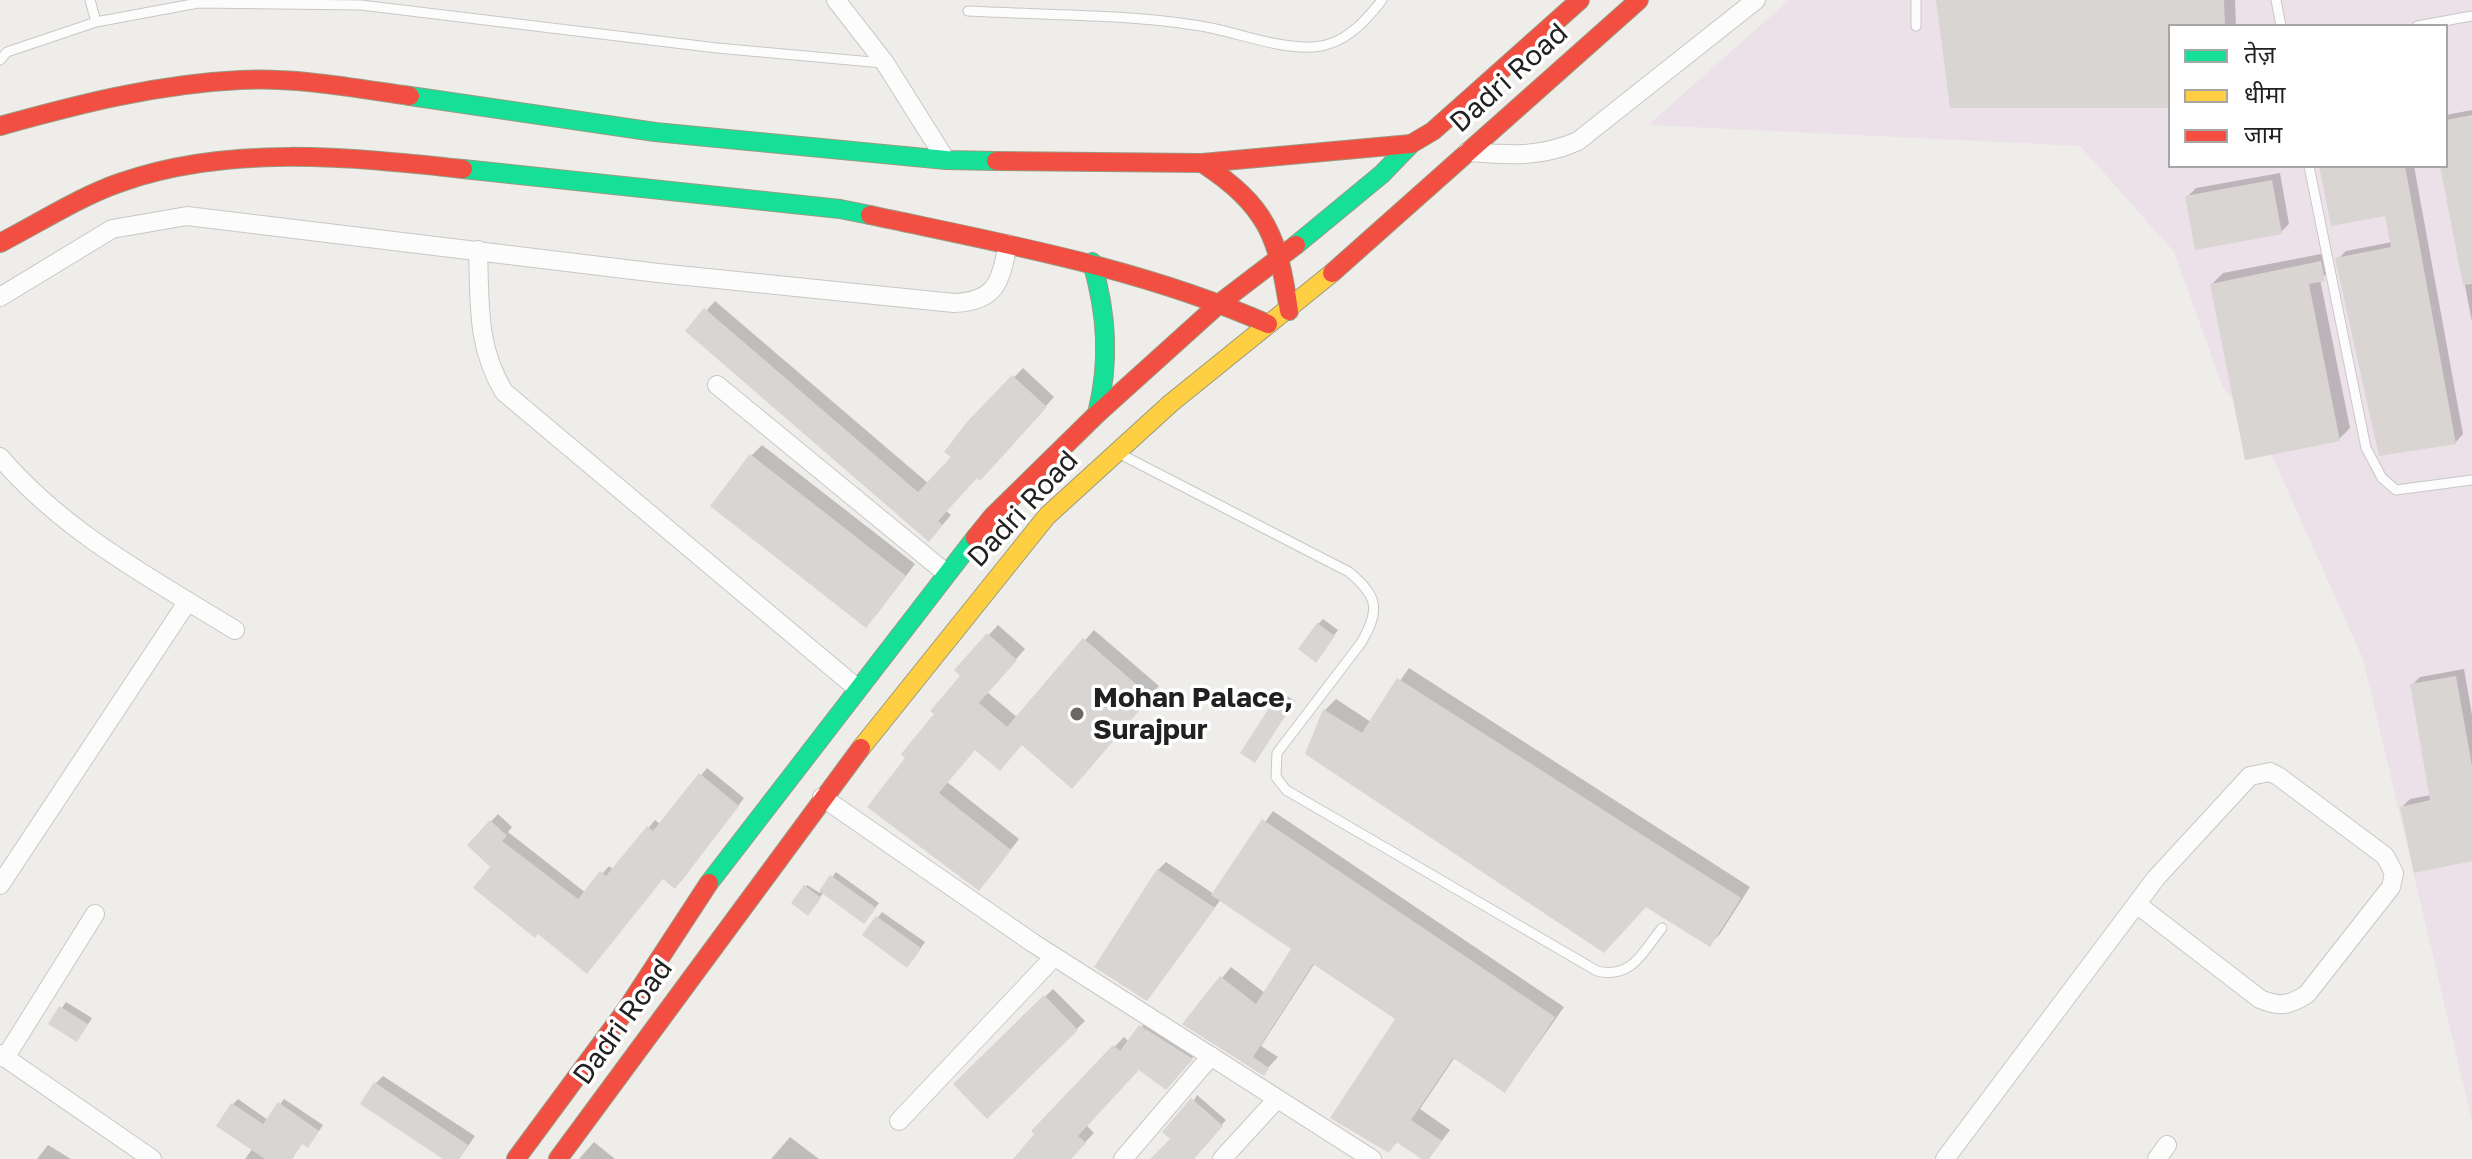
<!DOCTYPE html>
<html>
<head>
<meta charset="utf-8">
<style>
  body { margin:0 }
  #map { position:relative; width:2472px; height:1159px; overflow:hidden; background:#efedea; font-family:"Golos Text","Noto Sans Devanagari",sans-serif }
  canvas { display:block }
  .legend { position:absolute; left:2168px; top:24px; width:280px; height:144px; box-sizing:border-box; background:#fff; border:2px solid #a6a6a6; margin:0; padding:10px 14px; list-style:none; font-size:24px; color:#212121 }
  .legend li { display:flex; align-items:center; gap:16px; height:40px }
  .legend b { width:40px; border:2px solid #a6a6a6 }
</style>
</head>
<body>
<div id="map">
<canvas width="2472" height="1159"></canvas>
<ul class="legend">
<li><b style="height:10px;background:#16e098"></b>तेज़</li>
<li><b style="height:10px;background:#ffcf43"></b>धीमा</li>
<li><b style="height:10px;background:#f24e42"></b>जाम</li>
</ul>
</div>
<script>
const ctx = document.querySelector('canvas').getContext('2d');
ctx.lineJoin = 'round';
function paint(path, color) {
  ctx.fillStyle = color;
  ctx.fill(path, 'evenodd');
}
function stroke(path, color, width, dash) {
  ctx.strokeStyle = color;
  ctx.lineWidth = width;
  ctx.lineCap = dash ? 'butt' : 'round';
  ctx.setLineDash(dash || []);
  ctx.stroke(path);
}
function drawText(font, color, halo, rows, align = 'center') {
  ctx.font = font + ' "Golos Text",sans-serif';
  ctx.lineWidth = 7;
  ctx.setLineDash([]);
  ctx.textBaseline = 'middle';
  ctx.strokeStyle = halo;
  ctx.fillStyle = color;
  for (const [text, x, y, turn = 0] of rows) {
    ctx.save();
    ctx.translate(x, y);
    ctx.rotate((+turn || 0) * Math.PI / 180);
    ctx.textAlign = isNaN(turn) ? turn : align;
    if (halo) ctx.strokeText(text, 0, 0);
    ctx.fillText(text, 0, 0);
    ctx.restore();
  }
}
paint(new Path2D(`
  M1789,0H2472V1122L2363,659L2259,427L2223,388L2174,252L2080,146L1648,125ZM2170,26H2446V166H2170Z`), '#ede1e9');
paint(new Path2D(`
  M1938,0H2235L2236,26H2170V106Z
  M2472,110V322L2442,166H2446V115Z
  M2321,166H2414L2463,434L2455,443L2338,259L2346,251L2392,242L2387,213Z
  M2280,173L2289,224L2281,232L2188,196L2196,188Z
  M2331,252L2334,268L2320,279L2350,428L2339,439L2212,284L2223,273Z
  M715,301L929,484L954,457L969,424L1023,368L1054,397L989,469L977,476L945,510L951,515L938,530L688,331Z
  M762,445L915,564L876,615L751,456Z
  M1323,619L1338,630L1320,655L1318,624Z
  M998,625L1025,649L987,692L1018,718L1094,630L1159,686L1082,777L1022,744L975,748L947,782L1019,839L988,879L908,758L963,676L957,670Z
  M1409,668L1750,887L1720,934L1709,945L1647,905L1308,753L1325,710L1336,699L1371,722Z
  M2464,669L2472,715V859L2402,807L2410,799L2431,795L2412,685L2420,677Z
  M1282,693L1295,701L1255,761L1277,698Z
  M707,768L744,798L682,880L675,887L663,877L594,964L469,845L498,814L512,827L508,832L586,893L609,866L614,870L655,820L661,825Z
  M1273,811L1564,1007L1505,1091L1455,1057L1420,1109L1450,1130L1428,1159L1398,1141L1388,1151L1397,1018L1315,963L1261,1046L1278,1057L1263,1073L1185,1023L1231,967L1265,993L1294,949L1221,899L1154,991L1158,870L1166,862L1214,894Z
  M836,872L879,903L869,916L824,892L808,913L794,902L807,885L820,893Z
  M882,912L925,942L912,961L865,935Z
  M1053,989L1085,1021L987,1116L956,1084Z
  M66,1002L92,1018L81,1035L51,1024Z
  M1150,1017L1200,1049L1175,1078L1140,1067L1086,1125L1094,1133L1069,1159H1015L1037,1134L1034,1131L1124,1037L1129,1042Z
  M383,1076L475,1136L459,1159H447L375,1084Z
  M1197,1095L1226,1120L1192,1159H1153L1173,1139Z
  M238,1099L268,1120L284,1099L323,1125L313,1140L303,1142L292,1159H245L253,1148L233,1104Z
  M790,1137L819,1159H771Z
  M594,1142L615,1159H579Z
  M48,1145L71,1159H37Z`), '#0003');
paint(new Path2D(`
  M1936,0H2224L2225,26H2170V108H1950Z
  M2472,115V284L2463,285L2440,166H2446V120Z
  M2319,166H2405L2456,444L2379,456L2335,258L2391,247L2385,216L2331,226Z
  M2272,180L2282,234L2195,250L2185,196Z
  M2321,261L2325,281L2309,284L2340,441L2245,460L2210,284Z
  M704,308L918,492L951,457L944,452L967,422L1012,375L1047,407L980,481L977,478L938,521L943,525L929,542L685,331Z
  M750,454L906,576L866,628L710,506Z
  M1317,623L1335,636L1316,663L1298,649Z
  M987,633L1017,660L979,703L1007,727L1083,638L1151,697L1072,789L1022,745L1000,771L975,750L939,793L1011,850L979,891L867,807L905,758L901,754L934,714L930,711L960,676L954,670Z
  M2456,676L2472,766V861L2414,873L2400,807L2430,800L2410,684Z
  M1397,678L1741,898L1710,947L1646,907L1604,953L1305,754L1323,709L1362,733Z
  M1276,697L1291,707L1255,763L1240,753Z
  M699,773L739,806L675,889L663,879L587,974L538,934L535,938L473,888L490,867L467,845L490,820L507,836L502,841L578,899L600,871L606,876L647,826L653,831Z
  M1262,819L1555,1017L1505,1093L1453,1058L1411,1120L1442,1141L1429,1159H1422L1396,1142L1389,1153L1330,1118L1395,1019L1313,964L1253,1057L1269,1068L1264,1076L1182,1024L1220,976L1256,1004L1291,949L1211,895Z
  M1157,869L1215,908L1147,1001L1094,967Z
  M830,875L876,908L864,924L819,891Z
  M804,885L821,898L808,916L791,903Z
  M876,916L921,948L907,968L862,935Z
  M1044,995L1078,1030L987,1119L953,1084Z
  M59,1006L88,1024L77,1042L48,1024Z
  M1139,1025L1193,1059L1166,1090L1139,1070L1078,1136L1086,1143L1071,1159H1013L1034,1134L1031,1131L1113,1045L1120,1051Z
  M374,1082L468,1145L459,1159H443L360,1104Z
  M1191,1098L1223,1126L1194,1159H1150L1170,1139L1162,1132Z
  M278,1102L319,1131L308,1148L302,1144L292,1159H265L216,1126L231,1103L263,1124Z`), '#d8d5d2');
const lane = new Path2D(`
  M90,0L96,22
  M1916,0V26
  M2276,0L2281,26
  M968,11C1042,15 1120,14 1194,25C1233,30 1274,49 1314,47C1344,45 1365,22 1382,0
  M2417,26L2472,16
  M0,60L7,52L96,22L198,3L361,5L717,48L883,63
  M2309,166L2366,448L2382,478L2396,490L2472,480
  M1122,455L1349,572C1379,597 1380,610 1361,643L1277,753L1276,777L1286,790L1597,971C1632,979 1642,953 1662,928`);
const street = new Path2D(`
  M836,0L885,63L946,160
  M1467,152C1508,155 1540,158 1578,141L1756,0
  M478,250C480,302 476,346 504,392L858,689
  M0,297L112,229L187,216L658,273L954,303C997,301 1000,282 1008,244
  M717,385L946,573
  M0,457C64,532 152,579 235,630
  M822,797L1033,943L1372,1159
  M0,885L188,601
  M0,1054L152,1159
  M5,1058L95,914
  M899,1121L1054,957
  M1123,1159L1211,1056
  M1222,1159L1277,1099
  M1945,1159L2156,878L2250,776L2270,772L2278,776L2385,856L2394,873L2391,887L2307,994C2289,1006 2279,1007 2260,999L2138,905
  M2157,1159L2167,1145`);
const fast = new Path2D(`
  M410,96L655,132L946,160L996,161
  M463,169L840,209L870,215
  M1296,245L1382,174L1411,144
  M1092,262C1107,315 1110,361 1097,414
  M709,883L975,538`);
const slow = new Path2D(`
  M861,748L1047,516L1171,403L1332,273`);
const jam = new Path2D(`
  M0,126C79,104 157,84 240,80C296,77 354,88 410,96
  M996,161L1202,163L1411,144L1433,131L1580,0
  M1202,163C1267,206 1278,236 1289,311
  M870,215C1005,244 1141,268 1268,324
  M0,243C39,223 79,197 119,183C228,144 351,157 463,169
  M1332,273L1639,0
  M975,538L992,517L1097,414L1220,303L1296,245
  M516,1159L626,1010L709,883
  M558,1159L861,748`);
stroke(lane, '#c8c7c6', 11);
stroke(street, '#c8c7c6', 20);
stroke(fast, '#999a80', 20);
stroke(slow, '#999a80', 20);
stroke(jam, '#999a80', 20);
stroke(lane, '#fdfcfc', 9);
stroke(street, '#fdfcfc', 18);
stroke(fast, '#16e098', 18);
stroke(slow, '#ffcf43', 18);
stroke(jam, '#f24e42', 18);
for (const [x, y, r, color] of [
  [1077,714,8,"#696867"]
]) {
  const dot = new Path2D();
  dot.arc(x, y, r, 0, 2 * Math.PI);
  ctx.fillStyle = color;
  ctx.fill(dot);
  stroke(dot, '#fff', 3);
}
drawText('28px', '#212121', '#fff', [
  ["Dadri Road",1509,78,-42],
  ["Dadri Road",1023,509,-47],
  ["Dadri Road",623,1022,-54]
]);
drawText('bold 28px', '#212121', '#fff', [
  ["Mohan Palace,",1093,698],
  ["Surajpur",1093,730]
], 'left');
</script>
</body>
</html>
